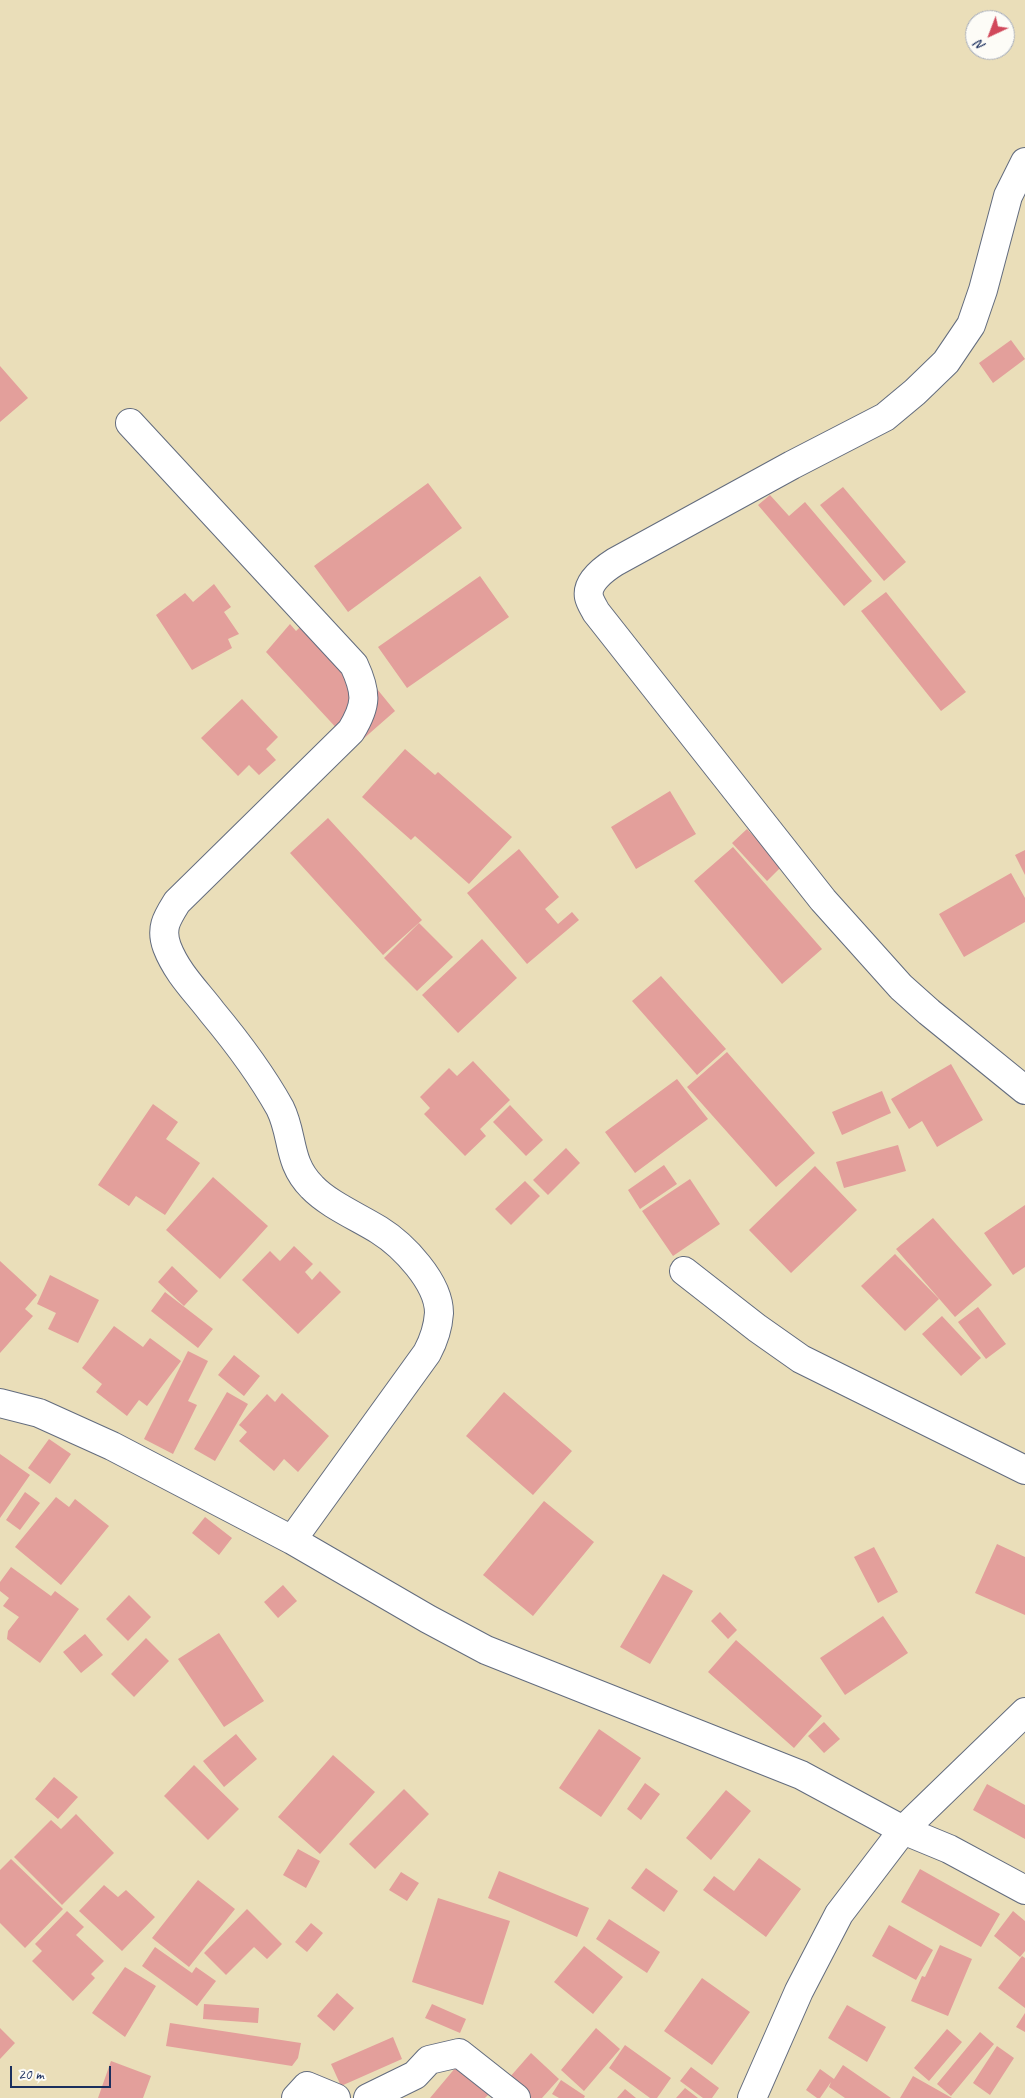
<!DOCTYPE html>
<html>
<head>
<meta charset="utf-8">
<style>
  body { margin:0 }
  #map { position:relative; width:1025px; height:2098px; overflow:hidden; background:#eadeb9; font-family:Caveat,sans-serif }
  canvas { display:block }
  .north { position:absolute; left:965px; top:10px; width:50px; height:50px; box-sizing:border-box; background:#fdfcf7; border:1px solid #a3aaba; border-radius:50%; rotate:223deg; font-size:14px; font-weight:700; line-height:20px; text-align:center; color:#1b2f5e }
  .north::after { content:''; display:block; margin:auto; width:18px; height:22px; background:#d1495b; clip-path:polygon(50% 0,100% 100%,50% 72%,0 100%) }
  .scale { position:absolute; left:10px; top:2066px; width:101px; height:22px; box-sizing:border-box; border:2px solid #1b2f5e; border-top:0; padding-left:6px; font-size:15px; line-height:18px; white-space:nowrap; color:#1b2f5e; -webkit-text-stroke:4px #fdfcf7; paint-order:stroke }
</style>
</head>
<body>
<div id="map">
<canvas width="1025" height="2098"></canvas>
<div class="north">N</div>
<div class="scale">20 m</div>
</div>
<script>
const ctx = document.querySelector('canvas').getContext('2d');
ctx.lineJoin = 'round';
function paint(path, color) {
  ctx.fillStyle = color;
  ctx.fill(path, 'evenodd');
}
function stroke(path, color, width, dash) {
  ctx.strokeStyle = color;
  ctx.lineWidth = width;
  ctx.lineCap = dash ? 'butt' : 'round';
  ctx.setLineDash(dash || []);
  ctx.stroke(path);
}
paint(new Path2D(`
  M1011,340L1025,359L993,383L979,363Z
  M0,366L28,398L0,422Z
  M428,483L462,528L348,612L314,566Z
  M843,487L906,562L884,581L820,505Z
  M770,495L789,516L805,502L872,581L844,606L758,505Z
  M480,576L509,617L407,688L378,647Z
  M214,584L231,607L224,612L239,634L228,639L232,648L192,670L156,615L185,593L193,602Z
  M886,592L966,692L941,711L861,611Z
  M315,613L395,711L354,747L266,652L290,624L296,631Z
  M242,699L278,737L266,749L276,760L259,775L249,765L238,776L201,738Z
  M405,749L435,775L438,772L512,837L469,884L415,836L411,840L362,797Z
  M670,791L696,834L636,869L611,827Z
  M328,818L422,920L383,955L290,853Z
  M747,829L782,866L767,881L732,843Z
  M733,847L822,949L782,984L694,881Z
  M519,849L559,897L545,909L558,924L572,912L579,920L527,964L467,893Z
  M1025,850V875L1015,855Z
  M1011,873L1025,898V922L964,957L939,914Z
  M419,923L453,957L417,991L384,958Z
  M482,939L517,978L458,1033L422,995Z
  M661,976L726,1049L697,1075L632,1001Z
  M727,1052L815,1153L776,1187L687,1087Z
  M473,1061L510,1100L480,1129L486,1136L465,1156L424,1114L430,1108L420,1097L449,1068L457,1076Z
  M951,1064L983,1120L937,1147L922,1121L909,1129L891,1099Z
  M677,1079L708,1119L635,1173L605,1132Z
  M882,1091L891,1113L842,1135L832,1112Z
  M153,1104L178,1122L166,1139L200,1163L165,1215L136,1196L129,1206L98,1185Z
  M510,1105L543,1140L526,1156L493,1122Z
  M898,1145L906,1171L844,1188L836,1162Z
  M566,1148L580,1163L548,1195L533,1180Z
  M664,1165L677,1184L640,1209L628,1190Z
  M815,1166L857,1210L791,1273L749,1230Z
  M213,1177L268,1226L220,1279L166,1230Z
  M690,1179L720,1224L673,1256L642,1211Z
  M525,1181L540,1196L511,1225L495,1209Z
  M1025,1205V1267L1013,1275L984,1233Z
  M933,1218L992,1285L955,1317L896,1249Z
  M294,1246L313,1264L305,1272L312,1280L320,1271L341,1292L298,1334L242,1280L270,1251L280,1261Z
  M895,1254L939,1299L905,1331L861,1286Z
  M0,1261L37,1295L25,1309L33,1316L0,1353Z
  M172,1266L198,1291L184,1306L158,1282Z
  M50,1275L99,1300L78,1343L48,1329L56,1313L37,1304Z
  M165,1292L213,1329L198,1348L151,1311Z
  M978,1307L1006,1344L986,1359L958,1322Z
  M942,1316L981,1358L961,1376L922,1334Z
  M114,1326L143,1347L150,1338L181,1361L147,1406L139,1400L127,1416L96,1392L102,1384L82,1368Z
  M188,1351L208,1361L188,1401L197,1405L173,1454L144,1439Z
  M234,1355L260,1376L244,1396L218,1375Z
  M227,1392L248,1404L215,1461L194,1449Z
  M504,1392L572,1451L533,1495L466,1436Z
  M282,1393L329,1436L298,1472L284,1459L274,1471L239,1441L247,1432L239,1425L267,1394L275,1402Z
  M49,1439L71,1454L50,1484L28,1468Z
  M0,1454L30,1475L0,1518Z
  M25,1492L40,1503L20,1530L6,1520Z
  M56,1497L69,1507L75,1499L109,1526L61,1585L15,1547Z
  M544,1501L594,1542L533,1616L483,1575Z
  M205,1517L232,1538L219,1555L192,1533Z
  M997,1544L1025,1557V1615L975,1593Z
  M874,1547L898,1592L878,1603L854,1557Z
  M11,1567L51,1596L55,1591L79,1609L40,1663L7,1639L8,1631L19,1617L3,1606L9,1598L0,1591V1582Z
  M663,1574L693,1591L650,1664L620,1647Z
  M283,1585L297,1601L278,1618L264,1602Z
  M129,1595L151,1617L128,1641L106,1619Z
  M720,1612L737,1630L728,1639L711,1621Z
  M883,1616L908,1653L845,1695L820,1658Z
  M219,1633L264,1701L224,1727L178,1659Z
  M85,1634L103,1655L81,1673L63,1652Z
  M146,1638L169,1661L134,1697L111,1674Z
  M736,1640L822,1716L794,1748L708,1672Z
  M824,1722L840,1739L824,1753L808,1736Z
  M599,1729L641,1758L601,1817L559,1788Z
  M236,1734L257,1759L224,1787L203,1761Z
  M333,1755L375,1792L320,1854L278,1817Z
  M194,1765L239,1809L208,1840L164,1796Z
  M54,1777L78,1797L58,1819L35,1799Z
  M645,1783L660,1794L641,1820L627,1809Z
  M987,1784L1025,1805V1839L973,1810Z
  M404,1789L429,1814L375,1869L349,1844Z
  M726,1790L751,1811L711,1860L686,1838Z
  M76,1814L114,1853L62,1905L14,1857L51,1820L61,1829Z
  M298,1849L320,1861L306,1888L283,1875Z
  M759,1858L801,1889L766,1937L703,1890L714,1876L734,1891Z
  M11,1859L63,1909L25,1948L0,1923V1870Z
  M646,1868L678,1891L664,1912L631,1888Z
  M920,1869L1000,1914L981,1947L901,1902Z
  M499,1871L589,1908L577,1937L488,1898Z
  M401,1872L419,1883L407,1901L389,1890Z
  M198,1880L235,1909L189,1967L152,1938Z
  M104,1885L118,1897L126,1890L155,1917L122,1951L79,1911Z
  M438,1898L510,1921L483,2005L412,1982Z
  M247,1909L282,1944L267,1959L254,1947L226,1975L204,1953Z
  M67,1911L84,1927L76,1935L104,1961L91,1974L95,1978L73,2001L32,1961L42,1951L35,1944Z
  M1013,1911L1025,1921V1951L1020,1957L994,1936Z
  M609,1919L660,1952L647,1973L596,1939Z
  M311,1923L323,1933L307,1952L295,1942Z
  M889,1925L933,1950L916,1980L872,1956Z
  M940,1945L972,1959L948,2016L911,2001L922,1976L925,1977Z
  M584,1946L623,1977L593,2014L554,1982Z
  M155,1947L192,1973L196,1967L216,1981L197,2006L142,1966Z
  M1022,1956L1025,1958V2008L998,1988Z
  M125,1967L156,1986L125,2037L92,2013Z
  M702,1978L750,2012L712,2065L664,2031Z
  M337,1993L354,2008L334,2031L317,2016Z
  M204,2004L259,2008L258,2023L203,2019Z
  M432,2004L466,2019L460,2033L425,2018Z
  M847,2005L886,2027L867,2062L828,2038Z
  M1025,2013V2032L1016,2027Z
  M170,2023L301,2043L298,2058L292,2066L166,2046Z
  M0,2028L15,2043L0,2059Z
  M596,2028L620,2049L584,2091L561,2070Z
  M947,2029L962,2042L929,2081L914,2068Z
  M980,2032L994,2044L951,2096L937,2084Z
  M393,2037L402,2059L341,2086L331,2064Z
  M625,2045L671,2078L657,2098H650L609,2068Z
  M997,2046L1014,2058L990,2095L973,2083Z
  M531,2053L559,2079L542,2098H531L509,2078Z
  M111,2061L151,2076L143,2098H98Z
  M843,2065L891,2098H845L829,2087L831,2082L820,2098H817L806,2090L820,2069L834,2079Z
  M456,2067L489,2094L485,2098H430Z
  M691,2067L719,2088L712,2098H703L680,2081Z
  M913,2076L952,2098H900Z
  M561,2080L585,2096L584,2098H559L552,2094Z
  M685,2088L698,2098H676Z
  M625,2089L636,2098H617Z`), '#e39f9b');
const minor = new Path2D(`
  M1025,162L1008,196L983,290L971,325L946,362L915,392L885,417L792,465L615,562C604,569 586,582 589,597C590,602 594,608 596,612L823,900L901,987L929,1012L1025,1090
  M130,423L354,665C367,693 367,705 351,731L177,902C167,918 160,928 167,947C177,973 196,991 212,1012C237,1042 261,1074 280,1108C294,1136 287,1162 312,1187C328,1204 358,1217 379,1230C403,1245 439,1282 439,1313C438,1328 434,1340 427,1353L292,1540
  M684,1271L757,1328L801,1359L1025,1470
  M0,1403L39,1413L112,1446L292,1540L428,1619L486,1650L801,1775L903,1830L949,1849L1025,1890
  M296,2098L307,2086L336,2098
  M368,2098L415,2075L429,2060L459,2053L516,2098
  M752,2098L799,1991L839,1914L903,1830L1025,1712`);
stroke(minor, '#636c7e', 30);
stroke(minor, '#fff', 28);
</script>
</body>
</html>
